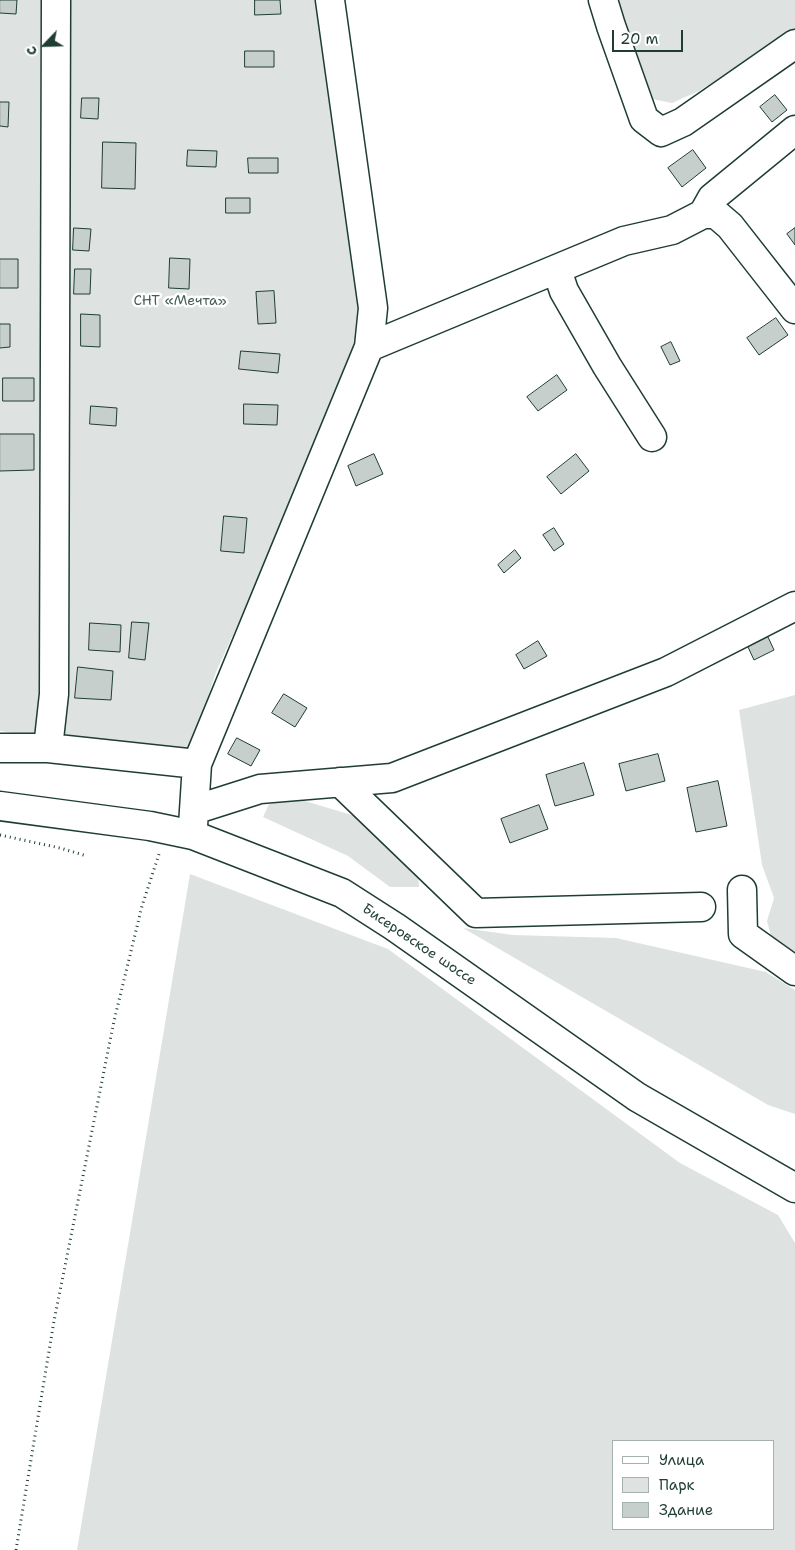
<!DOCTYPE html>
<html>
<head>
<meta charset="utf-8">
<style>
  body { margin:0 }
  #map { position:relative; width:795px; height:1550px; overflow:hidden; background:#fff; font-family:"Shantell Sans",sans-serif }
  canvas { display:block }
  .legend { position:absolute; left:612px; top:1440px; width:162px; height:90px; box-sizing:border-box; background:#fff; border:1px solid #a5b1ae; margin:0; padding:6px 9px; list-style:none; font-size:15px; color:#1f3d34 }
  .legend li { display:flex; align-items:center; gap:10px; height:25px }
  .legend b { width:25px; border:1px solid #a5b1ae }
  .north { position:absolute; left:20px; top:20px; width:50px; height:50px; -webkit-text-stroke:4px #fff; paint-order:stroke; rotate:246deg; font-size:14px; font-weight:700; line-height:20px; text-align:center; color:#1f3d34 }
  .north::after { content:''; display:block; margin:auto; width:18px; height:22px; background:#1f3d34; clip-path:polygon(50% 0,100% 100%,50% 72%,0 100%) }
  .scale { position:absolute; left:612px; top:30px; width:71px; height:22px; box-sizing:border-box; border:2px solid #1f3d34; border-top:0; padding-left:6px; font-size:15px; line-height:18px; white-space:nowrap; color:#1f3d34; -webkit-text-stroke:4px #fff; paint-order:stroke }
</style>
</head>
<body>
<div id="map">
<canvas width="795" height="1550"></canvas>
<ul class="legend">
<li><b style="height:6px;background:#fff"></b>Улица</li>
<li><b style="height:14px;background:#dee3e2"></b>Парк</li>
<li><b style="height:14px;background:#c7cfcc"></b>Здание</li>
</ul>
<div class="north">С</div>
<div class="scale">20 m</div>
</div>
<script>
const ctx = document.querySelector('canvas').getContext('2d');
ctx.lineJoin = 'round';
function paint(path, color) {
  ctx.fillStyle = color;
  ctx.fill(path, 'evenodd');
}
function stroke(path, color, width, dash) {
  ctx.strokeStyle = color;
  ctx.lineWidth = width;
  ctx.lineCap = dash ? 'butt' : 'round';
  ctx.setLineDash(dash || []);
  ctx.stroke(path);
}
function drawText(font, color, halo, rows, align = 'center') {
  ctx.font = font + ' "Shantell Sans",sans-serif';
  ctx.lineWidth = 5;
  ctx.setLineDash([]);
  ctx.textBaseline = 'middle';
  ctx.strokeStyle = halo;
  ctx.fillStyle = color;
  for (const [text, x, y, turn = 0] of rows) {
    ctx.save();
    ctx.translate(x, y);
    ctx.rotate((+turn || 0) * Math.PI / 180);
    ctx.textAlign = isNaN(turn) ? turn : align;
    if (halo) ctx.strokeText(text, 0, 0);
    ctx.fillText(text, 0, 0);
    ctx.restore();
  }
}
paint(new Path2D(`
  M0,0H323L364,309L346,386L216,672L188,759L0,731Z
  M619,0H795V29L699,91L672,103L652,99L638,76Z
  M795,695V953L771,936L767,921L774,898L762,865L739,710Z
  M298,799L352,815L401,849L418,873L419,887H390L348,856L263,817L269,804Z
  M190,874L388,949L680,1163L778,1215L795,1243V1550H77ZM614,1441H774V1529H614Z
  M463,928L513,935L616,938L766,972L795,990V1114L768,1105Z`), '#dee3e2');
const building = new Path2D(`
  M0,0H17L16,14L0,13Z
  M255,0H280L281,14L255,15Z
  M245,51H274V67H245Z
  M775,95L787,110L772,122L760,107Z
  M82,98H99L98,119L81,118Z
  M0,102H9L8,127L0,126Z
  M103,142L136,143L135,189L102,188Z
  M188,150L217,151L216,167L187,166Z
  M693,150L706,168L682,187L668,168Z
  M248,158H278V173H249Z
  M226,198H250V213H226Z
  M74,228L91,229L89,251L73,250Z
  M795,228V245L787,234Z
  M170,258L190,259L189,289L169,288Z
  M0,259H18V288H0Z
  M75,269H91L90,294H74Z
  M274,291L276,323L258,324L256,292Z
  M81,314L100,315V347L81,346Z
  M776,318L788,335L759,355L747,338Z
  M0,324H10V347L0,348Z
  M671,342L680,361L670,365L661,347Z
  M241,351L280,354L278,373L239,369Z
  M557,375L567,390L538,411L527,397Z
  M3,378H34V401H3Z
  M244,404L278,405L277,425L244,424Z
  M91,406L117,408L116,426L90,424Z
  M0,434H34V470L0,471Z
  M374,454L383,474L356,486L348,466Z
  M576,454L589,471L561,494L547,477Z
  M224,516L247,518L244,553L221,551Z
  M554,528L564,544L554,551L543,535Z
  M515,550L521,558L504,573L498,565Z
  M132,622L149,623L145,660L129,658Z
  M90,623L121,625L120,652L89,650Z
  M768,637L774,650L754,660L748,647Z
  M538,641L547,656L524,669L516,655Z
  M78,667L113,671L111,700L75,698Z
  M284,694L307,708L295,727L272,713Z
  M237,738L260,750L251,766L228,754Z
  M658,754L665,781L626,791L619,764Z
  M584,763L594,795L555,806L546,775Z
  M718,781L727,826L696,832L687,788Z
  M539,805L548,829L510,843L501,819Z`);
paint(building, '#c7cfcc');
stroke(building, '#1f3d34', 1);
const minor = new Path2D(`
  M603,0L611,26L644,119L661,132L683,122L795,44
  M703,214L712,198L795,130
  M557,270L564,291L607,366L652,437
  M369,347L624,241L672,230L703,214H716L730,226L795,309
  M0,748H48L197,764L193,826
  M48,748L54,694L56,0
  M197,764L369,347L373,308L330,0
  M340,782L476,913L701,907
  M194,810L260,789L392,778L666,672L795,606
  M742,890L743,934L795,971`);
const major = new Path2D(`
  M0,806L150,826L193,835L342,893L395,927L637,1097L795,1188`);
stroke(minor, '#1f3d34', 31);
stroke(major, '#1f3d34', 31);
stroke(new Path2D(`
  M0,835L60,848L87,856
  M16,1550L54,1321L114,1021L142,906L159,854`), '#1f3d34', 3, [1, 4]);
stroke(minor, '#fff', 28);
stroke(major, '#fff', 28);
drawText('14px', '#455e57', '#fff', [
  ["СНТ «Мечта»",180,301]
]);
drawText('14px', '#1f3d34', '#fff', [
  ["Бисеровское шоссе",419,945,34]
]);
</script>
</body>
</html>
